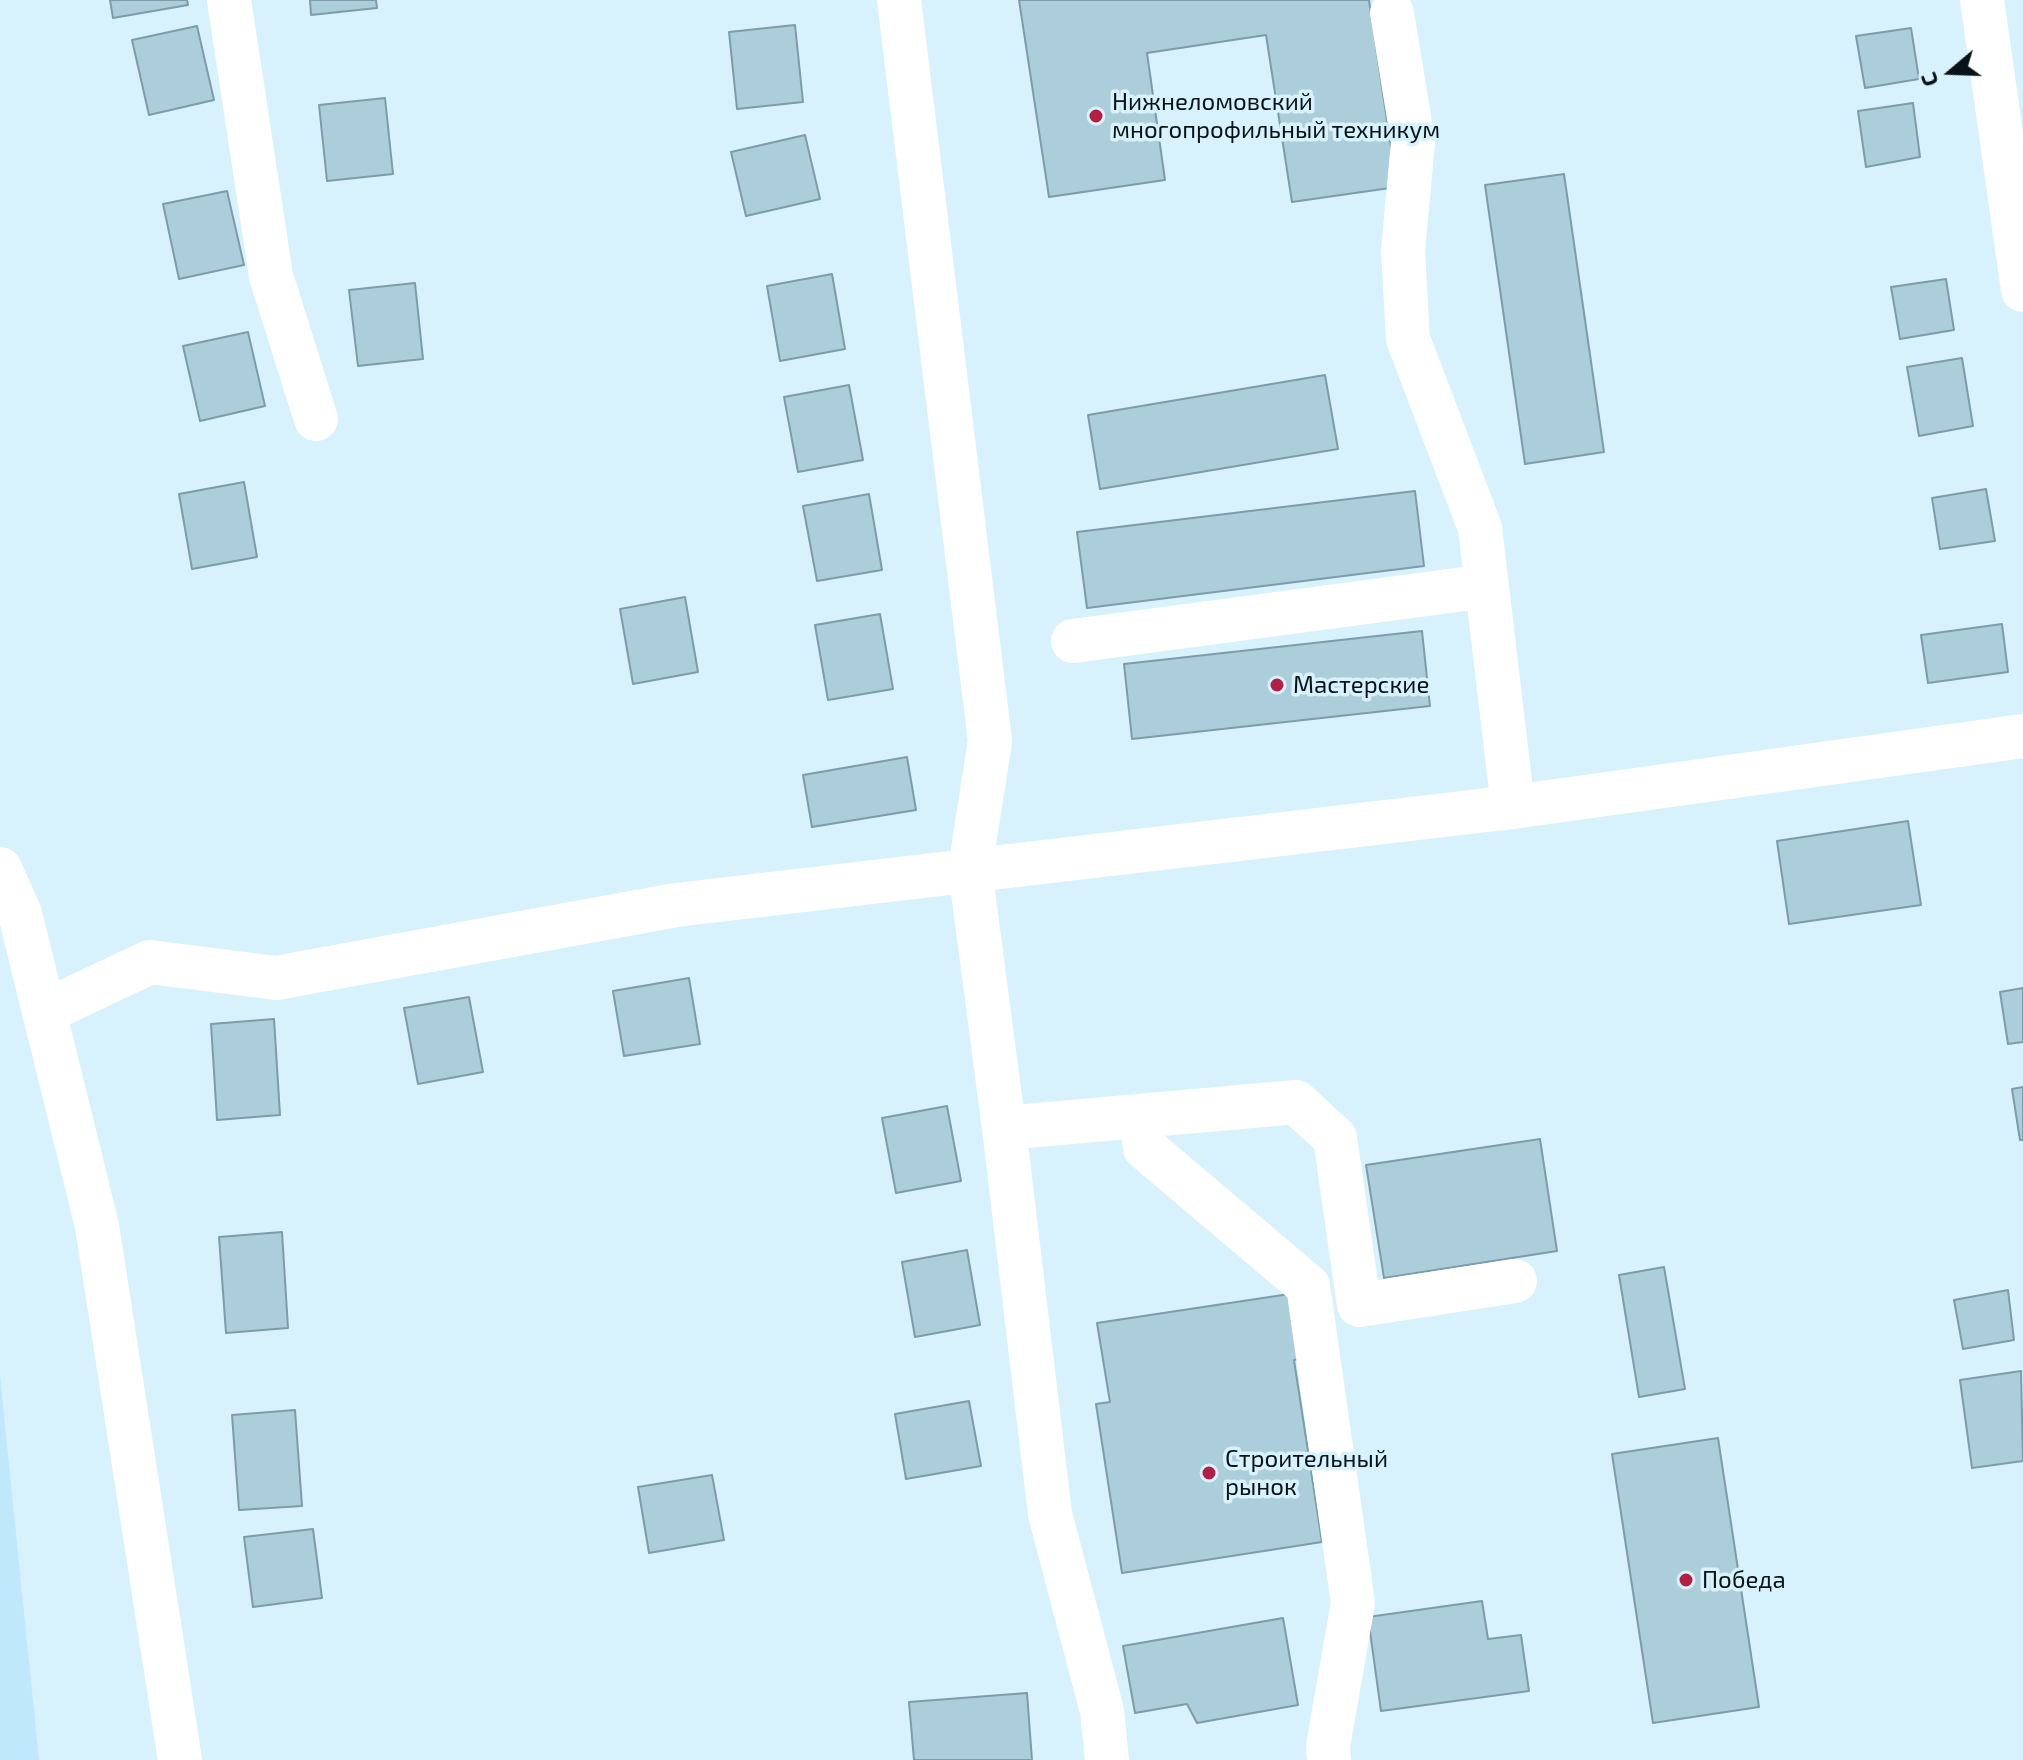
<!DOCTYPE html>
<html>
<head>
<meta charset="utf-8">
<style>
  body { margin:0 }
  #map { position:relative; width:2023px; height:1760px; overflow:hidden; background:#d8f2fd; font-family:"Exo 2",sans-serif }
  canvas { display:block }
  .north { position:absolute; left:1911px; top:32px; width:80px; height:80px; -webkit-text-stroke:6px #d8f2fd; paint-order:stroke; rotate:251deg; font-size:22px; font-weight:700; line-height:32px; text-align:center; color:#071317 }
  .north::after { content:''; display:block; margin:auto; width:28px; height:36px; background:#071317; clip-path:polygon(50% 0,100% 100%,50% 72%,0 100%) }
</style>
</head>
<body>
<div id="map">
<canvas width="2023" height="1760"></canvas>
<div class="north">С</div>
</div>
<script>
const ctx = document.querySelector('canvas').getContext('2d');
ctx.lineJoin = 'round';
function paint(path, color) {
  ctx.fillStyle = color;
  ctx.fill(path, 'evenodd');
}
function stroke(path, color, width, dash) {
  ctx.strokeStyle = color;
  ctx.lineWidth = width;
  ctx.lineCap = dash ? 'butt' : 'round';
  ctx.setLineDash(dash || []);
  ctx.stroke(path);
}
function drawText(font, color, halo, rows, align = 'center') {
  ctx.font = font + ' "Exo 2",sans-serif';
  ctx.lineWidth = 7;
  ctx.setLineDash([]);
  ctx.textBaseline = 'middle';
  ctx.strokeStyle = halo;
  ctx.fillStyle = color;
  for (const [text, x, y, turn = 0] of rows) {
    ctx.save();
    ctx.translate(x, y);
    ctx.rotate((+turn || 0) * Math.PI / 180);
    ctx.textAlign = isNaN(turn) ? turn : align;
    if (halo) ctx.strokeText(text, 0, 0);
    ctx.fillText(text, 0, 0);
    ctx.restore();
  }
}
paint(new Path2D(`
  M0,1375L39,1760H0Z`), '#bfe9fa');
const building = new Path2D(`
  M110,0H187L188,5L113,18Z
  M310,0H376L377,8L311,15Z
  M1019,0H1369L1397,187L1292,202L1266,35L1147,53L1165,180L1049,197Z
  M795,25L803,102L737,109L729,32Z
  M197,26L214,100L149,115L132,40Z
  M1911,28L1919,79L1865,88L1856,36Z
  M385,98L393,174L327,181L319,105Z
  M1913,103L1920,157L1866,167L1858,111Z
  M805,135L820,199L746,216L731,152Z
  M1564,174L1604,452L1525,464L1485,185Z
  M227,191L244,265L179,279L163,204Z
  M832,274L845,349L780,361L767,286Z
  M1946,279L1954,330L1900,339L1891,287Z
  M415,283L423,359L358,366L349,290Z
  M248,332L265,406L200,421L183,346Z
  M1962,358L1973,426L1919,436L1907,367Z
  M1325,375L1338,449L1100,489L1088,415Z
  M849,385L863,460L798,472L784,397Z
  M244,482L257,557L192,569L179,494Z
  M1986,489L1995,541L1940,549L1932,498Z
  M1415,491L1424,566L1087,608L1077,532Z
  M869,494L882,570L817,581L803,506Z
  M685,597L698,672L633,684L620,609Z
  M880,614L893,689L828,700L815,625Z
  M2002,624L2008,672L1928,683L1921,635Z
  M1422,631L1430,706L1132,739L1124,664Z
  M907,757L916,810L812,827L803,775Z
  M1908,821L1921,905L1789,924L1777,841Z
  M689,978L700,1044L624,1056L613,991Z
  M2023,988V1042L2008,1044L2000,992Z
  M469,997L483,1072L418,1084L404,1008Z
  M274,1019L280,1115L217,1120L211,1024Z
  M2023,1087V1140H2020L2012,1089Z
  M947,1106L961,1181L896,1193L882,1118Z
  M1540,1139L1557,1251L1384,1278L1366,1165Z
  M282,1232L288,1328L226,1333L219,1237Z
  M967,1250L980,1325L915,1337L902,1262Z
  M1664,1267L1685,1389L1639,1397L1619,1275Z
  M2008,1290L2014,1340L1963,1349L1954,1300Z
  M1296,1293L1306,1358L1294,1360L1322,1542L1122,1573L1096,1404L1110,1402L1097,1323Z
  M2021,1371L2023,1461L1972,1468L1960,1380Z
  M969,1401L981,1466L906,1479L895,1414Z
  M295,1410L302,1506L239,1510L232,1415Z
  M1718,1438L1759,1707L1653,1723L1612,1454Z
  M712,1475L724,1540L649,1553L638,1487Z
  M313,1529L322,1598L253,1607L244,1537Z
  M1482,1601L1488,1639L1521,1635L1529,1691L1381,1711L1368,1617Z
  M1283,1618L1298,1705L1197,1723L1187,1704L1135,1713L1123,1646Z
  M1027,1693L1032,1760H914L909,1702Z`);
paint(building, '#accdda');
stroke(building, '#7c9ca9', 2);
stroke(new Path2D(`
  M229,0L271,276L316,419
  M899,0L990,741L970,869L1004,1128
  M1982,0L2023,290
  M1392,13L1413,142L1403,251L1408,339L1480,528L1513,807
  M1073,641L1487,586
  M0,869L20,914L97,1226L180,1760
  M44,1012L150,962L276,978L676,905L1513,807L2023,736
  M1141,1116L1145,1148L1308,1286L1353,1603L1328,1746L1329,1760
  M1107,1760L1102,1711L1050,1514L1004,1128L1296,1102L1335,1138L1359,1305L1515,1281`), '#fff', 44);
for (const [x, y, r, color] of [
  [1096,116,8,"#b21f42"],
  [1277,685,8,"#b21f42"],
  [1209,1473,8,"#b21f42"],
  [1686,1580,8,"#b21f42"]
]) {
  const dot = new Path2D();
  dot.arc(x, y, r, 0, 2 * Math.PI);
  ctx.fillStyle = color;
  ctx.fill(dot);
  stroke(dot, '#d8f2fd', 3);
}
drawText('24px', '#071317', '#d8f2fd', [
  ["Нижнеломовский",1112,102],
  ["многопрофильный техникум",1112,130],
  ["Мастерские",1293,685],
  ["Строительный",1225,1459],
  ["рынок",1225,1487],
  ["Победа",1702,1580]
], 'left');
</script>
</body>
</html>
